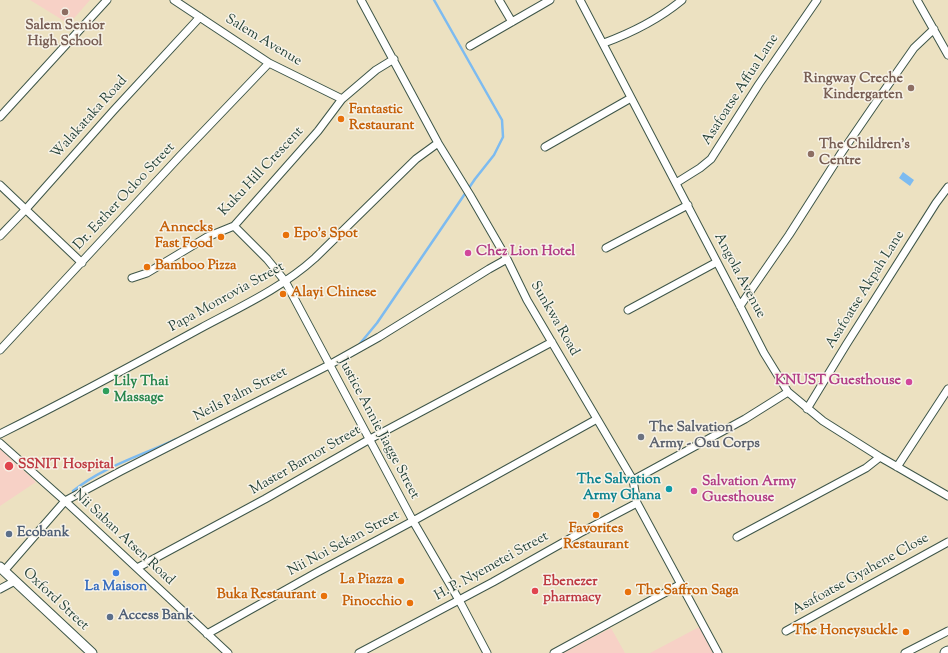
<!DOCTYPE html>
<html>
<head>
<meta charset="utf-8">
<style>
  body { margin:0 }
  canvas { display:block; background:#ece1c1 }
</style>
</head>
<body>
<canvas width="948" height="653"></canvas>
<script>
const ctx = document.querySelector('canvas').getContext('2d');
ctx.lineJoin = 'round';
function paint(path, color) {
  ctx.fillStyle = color;
  ctx.fill(path, 'evenodd');
}
function stroke(path, color, width, dash) {
  ctx.strokeStyle = color;
  ctx.lineWidth = width;
  ctx.lineCap = dash ? 'butt' : 'round';
  ctx.setLineDash(dash || []);
  ctx.stroke(path);
}
function drawText(font, color, halo, rows, align = 'center') {
  ctx.font = font + ' "Sorts Mill Goudy",serif';
  ctx.lineWidth = 3;
  ctx.setLineDash([]);
  ctx.textBaseline = 'middle';
  ctx.strokeStyle = halo;
  ctx.fillStyle = color;
  for (const [text, x, y, turn = 0] of rows) {
    ctx.save();
    ctx.translate(x, y);
    ctx.rotate((+turn || 0) * Math.PI / 180);
    ctx.textAlign = isNaN(turn) ? turn : align;
    if (halo) ctx.strokeText(text, 0, 0);
    ctx.fillText(text, 0, 0);
    ctx.restore();
  }
}
paint(new Path2D(`
  M30,0H90L69,24Z
  M0,449L36,482L0,506Z
  M701,626L716,653H650Z
  M611,628L625,653H563Z`), '#f7d1c6');
paint(new Path2D(`
  M903,172L914,180L910,186L899,178Z`), '#7dbbf0');
stroke(new Path2D(`
  M358,346L377,323L475,179L494,155L503,137L502,120L434,0
  M73,491C104,466 141,456 176,439`), '#7dbbf0', 2.5);
const street = new Path2D(`
  M174,0L269,63L342,99
  M361,0L438,143L470,195L507,259L527,300L633,480L637,503L718,653
  M499,0L512,22
  M580,0L740,306L764,353L788,392L823,421L880,457L948,496
  M917,0L948,55
  M604,43C631,33 659,19 682,0
  M470,46L550,0
  M0,117L107,0
  M545,147L631,98
  M676,183L700,168L711,159L759,84L817,0
  M0,185L82,263
  M234,226L267,259L285,281L413,521L459,600L487,653
  M0,236L26,209L114,110L200,17
  M606,248L688,205
  M132,278L147,273L207,237L234,226L318,131L342,99L376,70L394,59
  M740,306L789,235L842,152L879,98L914,48L934,29
  M628,310L717,262
  M0,350L180,156L269,63
  M807,409L846,345L936,203L948,187
  M0,434C68,400 135,364 201,328C240,307 282,288 315,258L416,159L438,143
  M0,443L65,501L228,653
  M897,467L948,389
  M633,480L745,419L788,392
  M737,537L866,468L880,457
  M137,568L265,499L370,439L552,342
  M4,571L65,501L121,471L329,365L379,337L489,269L507,259
  M0,589L15,581
  M786,631L948,542
  M207,634L314,574L413,521L597,419
  M359,653L493,582L580,533L637,503
  M554,653L681,584
  M905,653L948,631`);
const secondary = new Path2D(`
  M0,567L92,653`);
const primary = new Path2D(`
  M946,653L948,652`);
stroke(street, '#3e5649', 9);
stroke(secondary, '#3e5649', 11);
stroke(primary, '#3e5649', 13);
stroke(street, '#fff', 7);
stroke(secondary, '#fff', 9);
stroke(primary, '#fff', 11);
for (const [x, y, r, color] of [
  [65,12,4,"#8d6e63"],
  [911,88,4,"#8d6e63"],
  [341,119,4,"#e8710a"],
  [811,154,4,"#8d6e63"],
  [286,235,4,"#e8710a"],
  [221,237,4,"#e8710a"],
  [468,253,4,"#d1479c"],
  [147,267,4,"#e8710a"],
  [283,294,4,"#e8710a"],
  [909,382,4,"#d1479c"],
  [106,391,4,"#2e9e5b"],
  [641,437,4,"#6b7280"],
  [9,466,5,"#e0444e"],
  [669,489,4,"#0f9aa8"],
  [694,491,4,"#d1479c"],
  [596,515,4,"#e8710a"],
  [9,534,4,"#5c6f8a"],
  [116,573,4,"#3f7fe0"],
  [401,581,4,"#e8710a"],
  [535,591,4,"#e0444e"],
  [628,592,4,"#e8710a"],
  [324,596,4,"#e8710a"],
  [410,603,4,"#e8710a"],
  [110,617,4,"#5c6f8a"],
  [906,632,4,"#e8710a"]
]) {
  const dot = new Path2D();
  dot.arc(x, y, r, 0, 2 * Math.PI);
  ctx.fillStyle = color;
  ctx.fill(dot);
  stroke(dot, '#f7f3e8', 1.5);
}
drawText('bold 14px', '#785e54', '#f7f3e8', [
  ["Salem Senior",65,27],
  ["High School",65,43],
  ["Ringway Creche",903,80,"right"],
  ["Kindergarten",903,96,"right"],
  ["The Children's",819,146,"left"],
  ["Centre",819,162,"left"]
]);
drawText('14px', '#1f3d34', '#f7f3e8', [
  ["Salem Avenue",263,41,31],
  ["Asafoatse Affua Lane",741,90,-57],
  ["Walakataka Road",90,118,-48],
  ["Kuku Hill Crescent",262,172,-47],
  ["Dr. Esther Ocloo Street",125,197,-47],
  ["Angola Avenue",739,276,62],
  ["Asafoatse Akpah Lane",866,290,-58],
  ["Papa Monrovia Street",227,298,-29],
  ["Sunkwa Road",554,319,60],
  ["Neils Palm Street",241,395,-27],
  ["Justice Annie Jiagge Street",378,429,62],
  ["Master Barnor Street",306,461,-30],
  ["Nii Saban Atsen Road",123,538,43],
  ["Nii Noi Sekan Street",344,544,-28],
  ["H. P. Nyemetei Street",492,567,-29],
  ["Asafoatse Gyahene Close",861,575,-29],
  ["Oxford Street",55,600,43]
]);
drawText('bold 14px', '#c56008', '#f7f3e8', [
  ["Fantastic",349,111],
  ["Restaurant",349,127],
  ["Annecks",213,229,"right"],
  ["Fast Food",213,245,"right"],
  ["Epo's Spot",294,235],
  ["Bamboo Pizza",155,267],
  ["Alayi Chinese",291,294],
  ["Favorites",596,530,"center"],
  ["Restaurant",596,546,"center"],
  ["La Piazza",393,581,"right"],
  ["The Saffron Saga",636,592],
  ["Buka Restaurant",316,596,"right"],
  ["Pinocchio",402,603,"right"],
  ["The Honeysuckle",898,632,"right"]
], 'left');
drawText('bold 14px', '#b23c85', '#f7f3e8', [
  ["Chez Lion Hotel",476,253],
  ["KNUST Guesthouse",901,382,"right"],
  ["Salvation Army",702,483],
  ["Guesthouse",702,499]
], 'left');
drawText('bold 14px', '#27864d', '#f7f3e8', [
  ["Lily Thai",114,383],
  ["Massage",114,399]
], 'left');
drawText('bold 14px', '#5b616d', '#f7f3e8', [
  ["The Salvation",649,429],
  ["Army - Osu Corps",649,445]
], 'left');
drawText('bold 14px', '#be3a42', '#f7f3e8', [
  ["SSNIT Hospital",18,466],
  ["Ebenezer",543,583],
  ["pharmacy",543,599]
], 'left');
drawText('bold 14px', '#0d838f', '#f7f3e8', [
  ["The Salvation",661,481],
  ["Army Ghana",661,497]
], 'right');
drawText('bold 14px', '#4e5e75', '#f7f3e8', [
  ["Ecobank",17,534],
  ["Access Bank",118,617]
], 'left');
drawText('bold 14px', '#366cbe', '#f7f3e8', [
  ["La Maison",116,588]
]);
</script>
</body>
</html>
